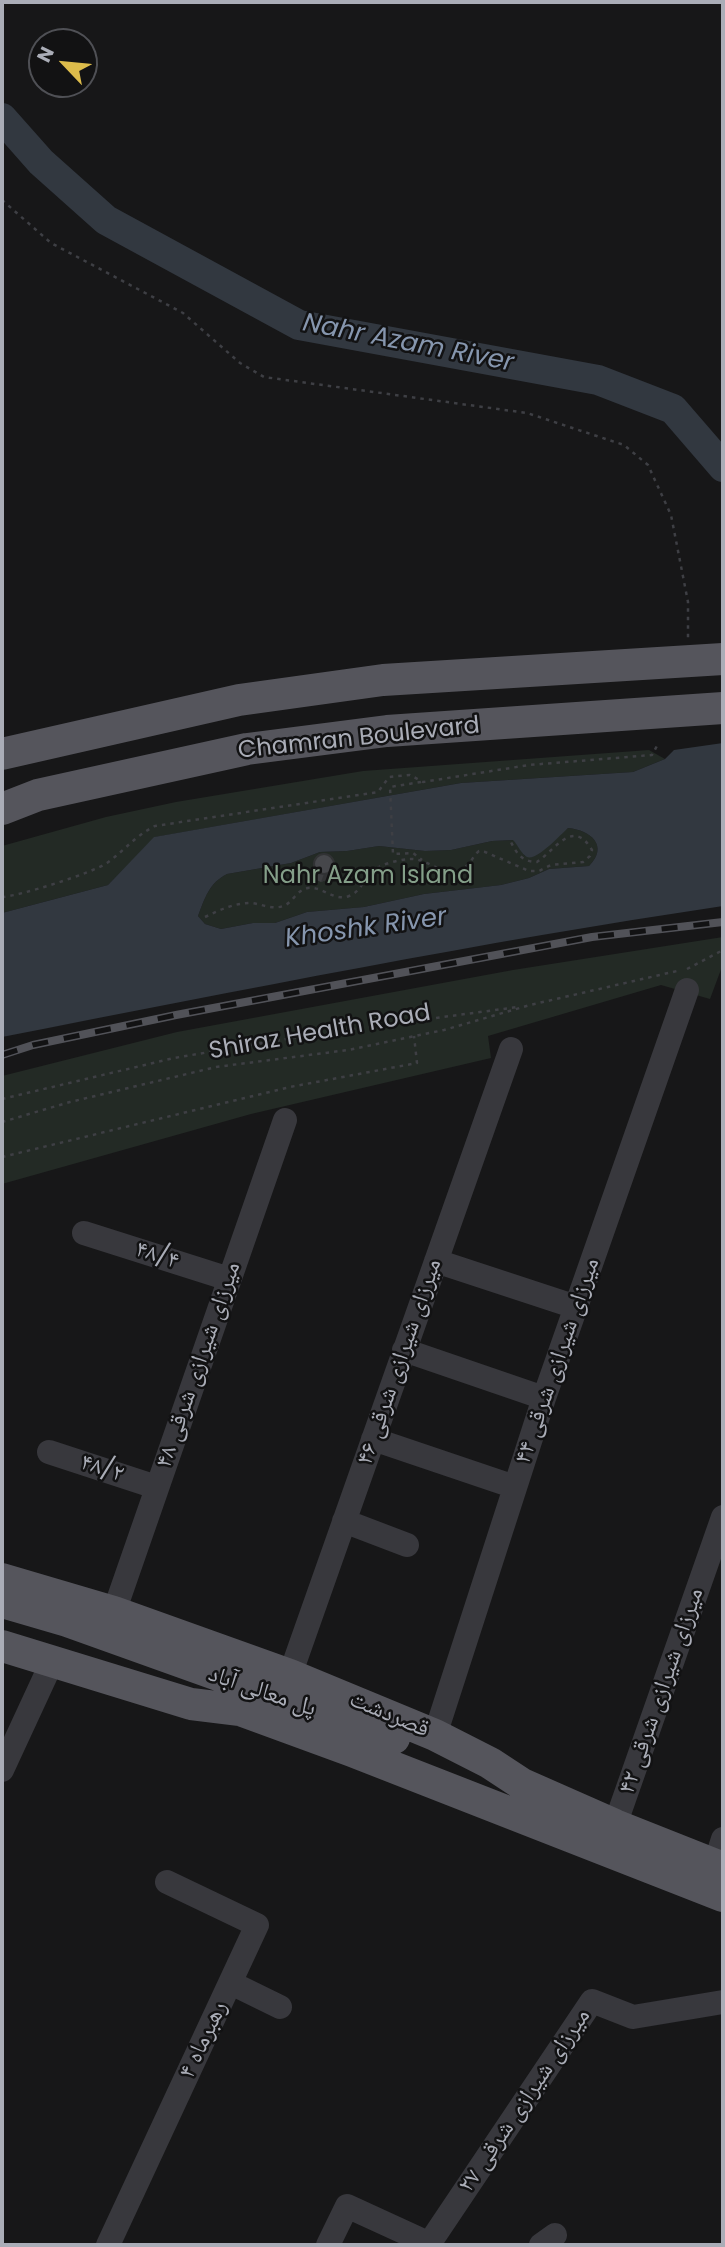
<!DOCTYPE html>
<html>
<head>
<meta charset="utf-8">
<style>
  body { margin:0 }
  #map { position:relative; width:725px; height:2247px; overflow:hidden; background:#171718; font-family:Poppins,sans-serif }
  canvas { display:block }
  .frame { position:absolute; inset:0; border:4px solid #aaadb7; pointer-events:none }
  .north { position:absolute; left:28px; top:28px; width:70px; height:70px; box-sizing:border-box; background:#121213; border:2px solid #4f5055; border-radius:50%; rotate:296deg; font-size:19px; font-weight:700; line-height:28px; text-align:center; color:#aaadb7 }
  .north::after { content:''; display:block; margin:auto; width:24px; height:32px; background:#ddbc4b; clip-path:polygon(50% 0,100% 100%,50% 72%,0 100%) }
</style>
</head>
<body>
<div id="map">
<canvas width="725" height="2247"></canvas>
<div class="frame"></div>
<div class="north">N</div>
</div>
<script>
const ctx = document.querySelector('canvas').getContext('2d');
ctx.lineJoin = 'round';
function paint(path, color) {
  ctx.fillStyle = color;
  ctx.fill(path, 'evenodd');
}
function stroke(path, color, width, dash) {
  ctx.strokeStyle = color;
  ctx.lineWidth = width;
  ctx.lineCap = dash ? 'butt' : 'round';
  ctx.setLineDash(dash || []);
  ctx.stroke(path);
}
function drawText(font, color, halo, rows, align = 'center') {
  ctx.font = font + ' Poppins,"Noto Naskh Arabic",sans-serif';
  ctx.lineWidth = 5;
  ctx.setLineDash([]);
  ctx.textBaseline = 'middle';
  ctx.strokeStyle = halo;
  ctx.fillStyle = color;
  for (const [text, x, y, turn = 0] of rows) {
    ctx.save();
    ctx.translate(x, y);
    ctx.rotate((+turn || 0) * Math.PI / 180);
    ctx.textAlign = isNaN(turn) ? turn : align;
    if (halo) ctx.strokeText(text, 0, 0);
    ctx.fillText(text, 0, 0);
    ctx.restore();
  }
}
paint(new Path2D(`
  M649,750L665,759L633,772L461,783L155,837L108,885L2,913V846L106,817L176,802L363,771Z
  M568,828C591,830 609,846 589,866L549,869L529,878L501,885L424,894L364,907L307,912L275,923H253L221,929L205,924L198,916C205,898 209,883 227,874L291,863L320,852L347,851L379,846L425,851L451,850L492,841L514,840L525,856Z
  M723,937V964L710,999L661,985L488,1036L491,1058L251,1114L2,1184V1076L177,1032L513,970Z`), '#232a25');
paint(new Path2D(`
  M723,743V906C481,942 242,990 2,1037V913L108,885L154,837L461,783L633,772L665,759L674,750ZM568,828C591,830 609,846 589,866L549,869L529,878L501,885L424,894L364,907L307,912L275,923H253L221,929L205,924L198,916C205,898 209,883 227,874L291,863L320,852L347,851L379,846L425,851L451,850L492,841L513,840C517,844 522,855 527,857C537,861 560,835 568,828Z`), '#323840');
stroke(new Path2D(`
  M2,118L41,162L106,220L299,325L598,380L673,409L723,467`), '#323840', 30);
stroke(new Path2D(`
  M2,200L51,243L183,313L240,363L264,377L527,413L624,445L648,465L671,515L688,602V638
  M421,782L390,787L393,854L413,853L422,860
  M2,897C20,896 92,873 107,863C125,850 135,836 155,826L378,792L389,777L410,775L423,782L529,765L652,755L658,744
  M205,917C220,910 234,903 251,903C262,904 272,910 283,906C293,903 296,890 308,888C323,886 334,902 349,896C360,892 363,881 371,873C379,864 398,860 410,859C430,858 447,882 465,867C471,863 473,856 479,851L485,852L529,871H539L551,865L583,862L590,856L592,850C573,818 556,849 537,862C522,862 516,853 510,840
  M687,969L723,950
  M2,1099L174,1058L316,1034L518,1007
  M2,1122L70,1102L216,1067L348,1050L444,1030L530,1005L677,971
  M2,1157L290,1087L417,1063L414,1036`), '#3e3f44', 2.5, [3.5, 5]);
stroke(new Path2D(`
  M84,1233L229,1279
  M436,1261L576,1307
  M404,1350L544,1398
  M373,1439L515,1487
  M49,1452L156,1487
  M344,1521L407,1545
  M114,1612L285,1120
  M290,1675L511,1049
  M435,1735L544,1398L687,990
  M2,1770L52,1662
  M615,1825L723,1517
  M715,1864L723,1839
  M231,1983L280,2007
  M429,2244L592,2001L633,2017L723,2002
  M108,2245L257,1925L167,1882
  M328,2245L347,2206L432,2245
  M541,2245L555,2235`), '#38383d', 24);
stroke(new Path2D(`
  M2,754L239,700L383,680L723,659
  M2,809L38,795L247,749L387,731L723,708
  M2,1579L114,1612L290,1675L435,1735L490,1763L522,1784L615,1825L723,1868
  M2,1602L67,1621L394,1738
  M2,1646L191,1704L240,1710L352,1751L723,1896`), '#55555c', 32);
const rail = new Path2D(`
  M2,1055L33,1045L176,1015L592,937L723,922`);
stroke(rail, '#515258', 8);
stroke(rail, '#121213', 5, [16]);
paint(new Path2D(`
  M317,856L335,864L329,879L321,882L314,879L311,872Z`), '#3c3d40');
paint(new Path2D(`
  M332,871L329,879L321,882L324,874Z`), '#313234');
const building = new Path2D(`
  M314 864a10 10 0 1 1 20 0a10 10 0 1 1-20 0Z`);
paint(building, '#46474b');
stroke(building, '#313234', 2);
drawText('24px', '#aaadb7', '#121213', [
  ["Chamran Boulevard",359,739,-6],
  ["Shiraz Health Road",320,1033,-10],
  ["۴۸/۴",157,1256,18],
  ["۴۴ میرزای شیرازی شرقی",558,1361,-71],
  ["۴۶ میرزای شیرازی شرقی",400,1362,-71],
  ["۴۸ میرزای شیرازی شرقی",199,1365,-71],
  ["۴۸/۲",102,1469,18],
  ["۴۲ میرزای شیرازی شرقی",662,1691,-71],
  ["پل معالی آباد",262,1692,19],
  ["قصردشت",389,1715,23],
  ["۴ رهبرماه",204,2040,-65],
  ["۲۷ میرزای شیرازی شرقی",525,2101,-56]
]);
drawText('24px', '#849f89', '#121213', [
  ["Nahr Azam Island",368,877]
]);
drawText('italic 26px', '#8696ae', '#121213', [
  ["Nahr Azam River",408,344,11],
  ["Khoshk River",366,929,-8]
]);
</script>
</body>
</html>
